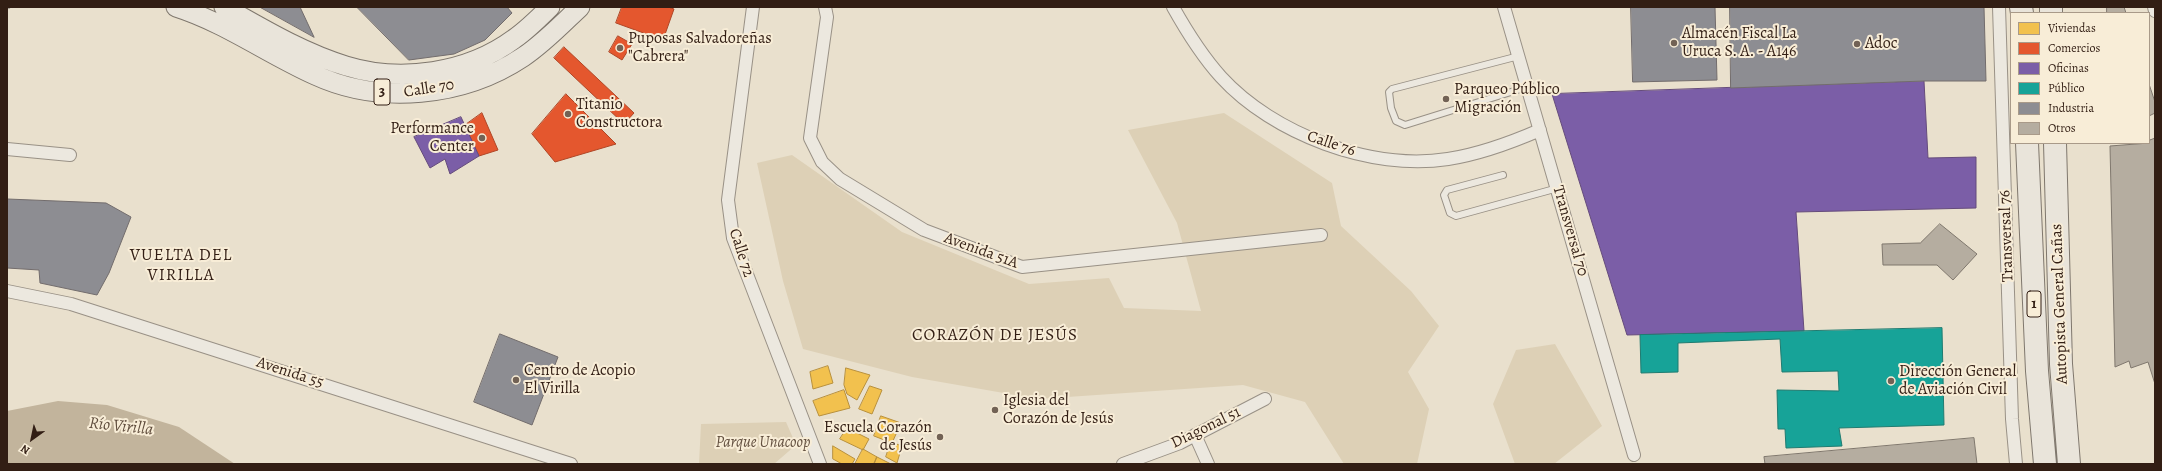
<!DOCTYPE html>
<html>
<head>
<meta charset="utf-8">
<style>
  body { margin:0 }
  #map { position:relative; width:2162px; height:471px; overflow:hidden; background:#e9e0cd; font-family:Alegreya,serif }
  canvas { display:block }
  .frame { position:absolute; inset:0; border:8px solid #321e14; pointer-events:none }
  .legend { position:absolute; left:2010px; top:12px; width:140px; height:132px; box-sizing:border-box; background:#f8edd7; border:1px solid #a99a89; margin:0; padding:5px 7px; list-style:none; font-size:12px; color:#321e14 }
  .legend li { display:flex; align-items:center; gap:8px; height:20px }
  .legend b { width:20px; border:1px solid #a99a89 }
  .north { position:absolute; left:12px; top:419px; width:40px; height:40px; -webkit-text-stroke:3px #f8edd7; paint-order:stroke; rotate:213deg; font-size:11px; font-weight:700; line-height:16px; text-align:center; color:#321e14 }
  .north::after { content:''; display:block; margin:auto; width:14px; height:18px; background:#321e14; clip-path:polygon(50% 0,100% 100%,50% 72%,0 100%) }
</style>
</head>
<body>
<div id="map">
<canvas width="2162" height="471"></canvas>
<div class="frame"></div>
<ul class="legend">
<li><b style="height:11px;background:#f2c14e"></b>Viviendas</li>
<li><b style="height:11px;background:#e4572e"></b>Comercios</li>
<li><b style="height:11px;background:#7b5ea7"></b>Oficinas</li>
<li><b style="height:11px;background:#17a398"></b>Público</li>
<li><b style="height:11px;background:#8d8d92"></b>Industria</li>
<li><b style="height:11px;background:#b5ada0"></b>Otros</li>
</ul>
<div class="north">N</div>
</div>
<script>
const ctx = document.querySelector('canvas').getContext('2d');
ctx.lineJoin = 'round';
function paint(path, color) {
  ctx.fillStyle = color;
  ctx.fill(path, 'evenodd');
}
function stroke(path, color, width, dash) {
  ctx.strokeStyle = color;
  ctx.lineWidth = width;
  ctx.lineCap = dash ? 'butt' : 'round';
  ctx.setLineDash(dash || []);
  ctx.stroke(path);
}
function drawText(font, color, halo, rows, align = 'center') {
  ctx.font = font + ' Alegreya,serif';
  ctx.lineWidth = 4;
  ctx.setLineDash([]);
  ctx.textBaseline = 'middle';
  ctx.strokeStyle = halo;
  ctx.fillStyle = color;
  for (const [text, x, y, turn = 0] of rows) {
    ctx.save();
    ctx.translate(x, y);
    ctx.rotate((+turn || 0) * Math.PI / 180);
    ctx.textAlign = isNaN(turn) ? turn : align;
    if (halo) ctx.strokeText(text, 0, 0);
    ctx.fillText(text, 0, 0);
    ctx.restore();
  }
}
paint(new Path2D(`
  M1224,113L1332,183L1341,226L1411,291L1439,326L1408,372L1429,409L1417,464H1344L1305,402L1243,385L1038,399L912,377L803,349L783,281L757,163L792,155L902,232L1029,284L1109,278L1124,308L1201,311L1177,223L1128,130Z
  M1555,344L1602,426L1554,464H1515L1493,404L1516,350Z
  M786,422L796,445L774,464H699L701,424Z`), '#ddd0b6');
paint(new Path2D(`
  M58,401L107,405L179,427L235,464H7V411Z`), '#c2b49c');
const homes = new Path2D(`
  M828,366L833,383L813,389L810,372Z
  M846,368L870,375L857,400L847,394L844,385Z
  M870,386L882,390L872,414L859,409Z
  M844,390L850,408L819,416L813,401Z
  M881,416L901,423L892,443L874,436Z
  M847,428L869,439L863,450L840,439Z
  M891,442L902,446L897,463L886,457Z
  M833,446L855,459L852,464H842L833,459Z
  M863,449L877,457L874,464H855Z
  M877,457L891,464H874Z`);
paint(homes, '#f2c14e');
stroke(homes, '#b8903d', 1);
const shops = new Path2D(`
  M622,7H668L674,9L663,40L616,23Z
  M618,36L632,44L622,60L609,52Z
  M564,47L634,113L624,124L554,58Z
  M566,94L616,144L555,162L532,134Z
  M482,113L498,150L479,156L464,126Z`);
paint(shops, '#e4572e');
stroke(shops, '#af4626', 1);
const offices = new Path2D(`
  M1924,81L1928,158L1976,157V208L1796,212L1804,331L1627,335L1552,94Z
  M461,117L479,156L450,174L445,159L430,168L414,137Z`);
paint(offices, '#7b5ea7');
stroke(offices, '#654b7b', 1);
const public = new Path2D(`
  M1942,328L1944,425L1839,428L1842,446L1786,448L1785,429H1778L1777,390L1839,391L1838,371L1782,372L1780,339L1678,343V372L1641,373L1640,335Z`);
paint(public, '#17a398');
stroke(public, '#1f7b70', 1);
const industry = new Path2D(`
  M260,7H300L314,37Z
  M357,7H507L512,13L485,40L454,54L409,60Z
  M1631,7H1715L1717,80L1633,82Z
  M1730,7H1984L1986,81H1924L1731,88Z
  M7,199L106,203L131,217L109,273L97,295L40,283L39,270L7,268Z
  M500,334L558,357L532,425L474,402Z`);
paint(industry, '#8d8d92');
stroke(industry, '#726c6c', 1);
const building = new Path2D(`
  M2107,7H2124L2126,13H2107Z
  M2149,84L2155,102V113L2149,116Z
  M2149,137L2150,140L2155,138V384L2148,362L2131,368L2129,361L2115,367L2110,146L2149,143Z
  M1940,224L1977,254L1953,280L1937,265H1883L1882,244L1920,243Z
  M1974,438L1977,464H1765L1764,457Z`);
paint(building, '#b5ada0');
stroke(building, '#7f776d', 1);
const lane = new Path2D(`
  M1519,56L1392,89L1389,92L1391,108L1396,121L1405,125L1527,87
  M1503,175L1447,190L1444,195L1450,213L1456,216L1558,188`);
const street = new Path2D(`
  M753,7L728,200L733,238L820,464
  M825,7L827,17L810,138L822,162L840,179L924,230L1022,267L1321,235
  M1173,7C1187,32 1202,56 1221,77C1273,134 1371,171 1448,159C1481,154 1510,143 1540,130
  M1504,7L1634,455
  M1999,7L2012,419L2016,464
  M2154,7L2155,11
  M7,149L70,155
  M7,291L71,304L571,464
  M1195,435L1208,464
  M1123,464L1180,443L1265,399`);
const primary = new Path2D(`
  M176,7C226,23 268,54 315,75C380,105 463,97 523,57C544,43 562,24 580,7
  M224,7C263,29 303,53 346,66C401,83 468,73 514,39C527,30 539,18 550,7`);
const highway = new Path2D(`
  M2021,7L2022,13
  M2051,7V13
  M2027,143L2037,371L2045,464
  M2055,143L2061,364L2069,464`);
stroke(lane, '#999186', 8);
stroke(street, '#999186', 14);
stroke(primary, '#7f776d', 21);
stroke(highway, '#7f776d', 24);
stroke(new Path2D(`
  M7,8L12,7`), '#aaa49c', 2.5, [3, 2]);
stroke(lane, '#ece8df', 6);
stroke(street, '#ece8df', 12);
stroke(primary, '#e9e4da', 19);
stroke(highway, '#e9e4da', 22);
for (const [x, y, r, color] of [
  [1674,43,4,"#726255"],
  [1857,44,4,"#726255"],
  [620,48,4,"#726255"],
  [1446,99,4,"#726255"],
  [568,114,4,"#726255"],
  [482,138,4,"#726255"],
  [516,380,4,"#726255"],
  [1891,381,4,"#726255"],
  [995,410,4,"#726255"],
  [940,437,4,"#726255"]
]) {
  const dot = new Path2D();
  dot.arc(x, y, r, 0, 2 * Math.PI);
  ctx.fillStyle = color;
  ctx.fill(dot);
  stroke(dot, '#f8edd7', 1.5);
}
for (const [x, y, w] of [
  [382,92,16],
  [2034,304,14]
]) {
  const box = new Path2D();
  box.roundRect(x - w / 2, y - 13, w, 26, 3);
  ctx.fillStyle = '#f8edd7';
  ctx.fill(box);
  stroke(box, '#321e14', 1);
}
drawText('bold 15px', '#321e14', null, [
  ["3",382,92],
  ["1",2034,304]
]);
drawText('16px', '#321e14', '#f8edd7', [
  ["Almacén Fiscal La",1682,34],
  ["Uruca S. A. - A146",1682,52],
  ["Puposas Salvadoreñas",628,39],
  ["\"Cabrera\"",628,57],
  ["Adoc",1865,44],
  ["Parqueo Público",1454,90],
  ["Migración",1454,108],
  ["Titanio",576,105],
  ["Constructora",576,123],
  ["Performance",474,129,"right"],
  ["Center",474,147,"right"],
  ["Centro de Acopio",524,371],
  ["El Virilla",524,389],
  ["Dirección General",1899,372],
  ["de Aviación Civil",1899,390],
  ["Iglesia del",1003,401],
  ["Corazón de Jesús",1003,419],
  ["Escuela Corazón",932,428,"right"],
  ["de Jesús",932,446,"right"]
], 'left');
drawText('16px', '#321e14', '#f8edd7', [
  ["Calle 70",429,89,-9],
  ["Calle 76",1331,144,18],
  ["Transversal 70",1570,231,74],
  ["Transversal 76",2007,236,-92],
  ["Avenida 51A",981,251,20],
  ["Calle 72",741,253,72],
  ["Autopista General Cañas",2060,304,-92],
  ["Avenida 55",290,373,18],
  ["Diagonal 51",1206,428,-26]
]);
drawText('italic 16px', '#624f3f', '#f8edd7', [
  ["Parque Unacoop",763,443]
]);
ctx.letterSpacing = '1px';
drawText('17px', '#321e14', '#f8edd7', [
  ["VUELTA DEL",181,256],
  ["VIRILLA",181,276],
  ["CORAZÓN DE JESÚS",995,336]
]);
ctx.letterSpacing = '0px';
drawText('italic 17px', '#5f4c3c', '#f8edd7', [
  ["Río Virilla",121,427,6]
]);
</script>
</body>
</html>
